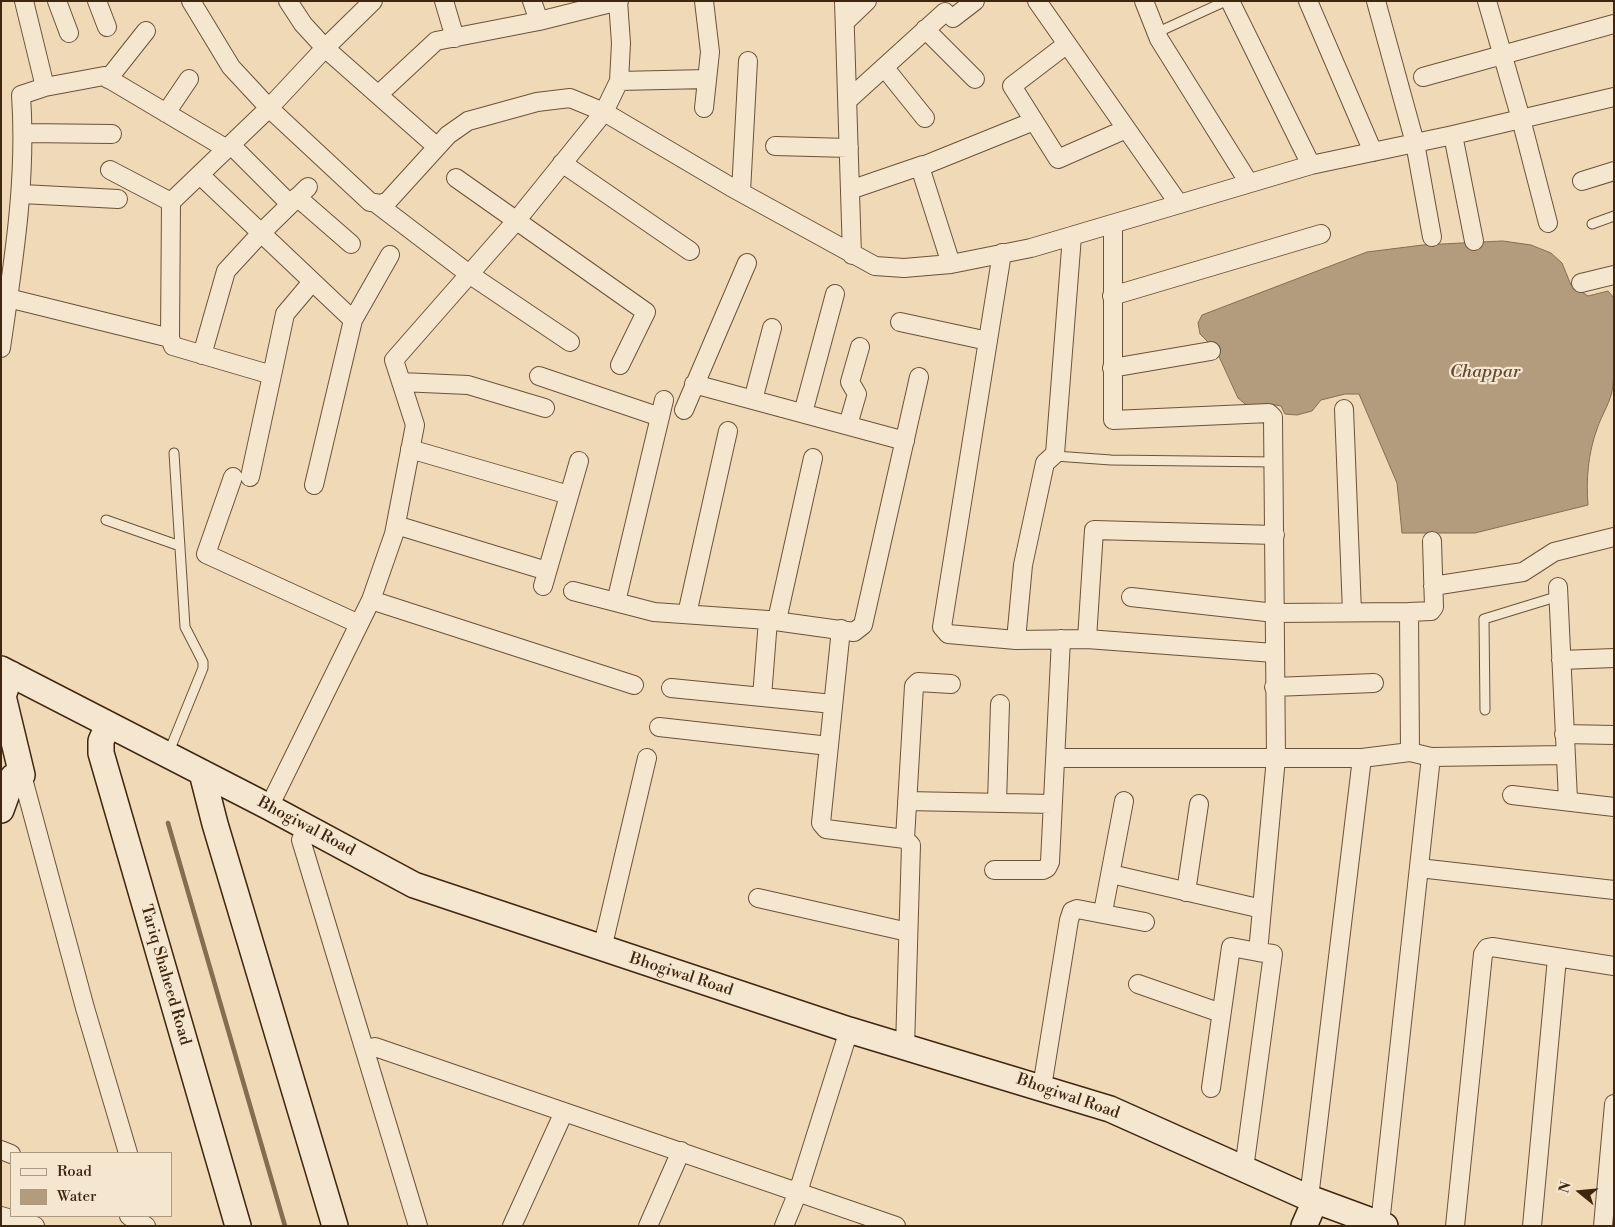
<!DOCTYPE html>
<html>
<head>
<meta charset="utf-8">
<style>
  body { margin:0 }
  #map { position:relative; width:1615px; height:1227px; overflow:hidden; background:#efd9b7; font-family:"Libre Bodoni",serif }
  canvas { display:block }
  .frame { position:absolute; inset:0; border:2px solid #3f260e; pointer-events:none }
  .legend { position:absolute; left:10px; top:1152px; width:162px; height:65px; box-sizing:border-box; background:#f5e6d0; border:1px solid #ac9982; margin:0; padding:6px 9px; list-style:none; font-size:15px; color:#3f260e }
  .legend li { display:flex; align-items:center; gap:10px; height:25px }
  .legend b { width:25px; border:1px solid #ac9982 }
  .north { position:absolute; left:1555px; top:1167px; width:50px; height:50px; -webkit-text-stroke:4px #f5e6d0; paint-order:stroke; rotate:287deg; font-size:14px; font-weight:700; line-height:20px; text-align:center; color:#3f260e }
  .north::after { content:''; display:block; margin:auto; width:18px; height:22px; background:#3f260e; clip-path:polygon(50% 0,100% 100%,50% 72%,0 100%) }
</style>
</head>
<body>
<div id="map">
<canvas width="1615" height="1227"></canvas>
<div class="frame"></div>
<ul class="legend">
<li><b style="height:6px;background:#f5e6d0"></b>Road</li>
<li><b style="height:14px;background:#b39c7e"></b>Water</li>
</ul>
<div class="north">N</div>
</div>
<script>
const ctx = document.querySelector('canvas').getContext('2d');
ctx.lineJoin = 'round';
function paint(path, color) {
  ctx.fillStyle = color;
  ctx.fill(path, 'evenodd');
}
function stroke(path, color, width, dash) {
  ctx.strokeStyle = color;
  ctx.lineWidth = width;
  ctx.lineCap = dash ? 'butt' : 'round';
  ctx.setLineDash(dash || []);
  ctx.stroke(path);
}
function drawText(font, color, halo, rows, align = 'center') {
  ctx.font = font + ' "Libre Bodoni",serif';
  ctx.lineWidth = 4.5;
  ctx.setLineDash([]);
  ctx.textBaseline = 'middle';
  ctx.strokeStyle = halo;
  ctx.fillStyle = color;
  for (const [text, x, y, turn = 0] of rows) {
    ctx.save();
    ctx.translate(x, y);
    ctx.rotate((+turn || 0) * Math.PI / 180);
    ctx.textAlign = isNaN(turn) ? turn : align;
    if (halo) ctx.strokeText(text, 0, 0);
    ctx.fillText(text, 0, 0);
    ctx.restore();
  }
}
const water = new Path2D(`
  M1503,241L1531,245L1551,253L1562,263L1571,285L1588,296L1608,291L1614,298C1614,324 1615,361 1613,386C1611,402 1602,414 1597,429C1588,454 1586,479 1588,505L1475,533H1402L1397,483L1359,394H1345L1321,400L1312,411L1297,415L1285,414L1281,406L1271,404L1268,407L1250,408L1238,398L1216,350L1200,334L1198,323L1202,315L1367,252L1423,245Z`);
paint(water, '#b39c7e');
stroke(water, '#856d51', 1);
stroke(new Path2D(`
  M168,823L285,1226`), '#856d51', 4.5);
const lane = new Path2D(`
  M1156,33L1226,1
  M1592,224L1614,216
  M1055,456L1111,460L1275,462
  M106,520L180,546
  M1485,710L1484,619L1559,596
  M168,754L203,668V662L185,627L174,453`);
const street = new Path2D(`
  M57,1L69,33
  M97,1L107,27
  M191,1L231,67L269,108L370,202L381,204L388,201L448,135L468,121L537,102L570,98L604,112L731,187L875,266L904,268L951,264L1031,248L1311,165L1453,135L1614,97
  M288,1L303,24L325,48L437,147
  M444,1L455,38
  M532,1L539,21
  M704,1L710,52L704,108
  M844,1L852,255
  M1037,1L1179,204
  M1144,1L1159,39L1249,183
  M1230,1L1311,165
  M1308,1L1373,152
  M1376,1L1415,143L1432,237
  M1487,1L1521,119L1548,223
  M953,18L975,1
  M845,22L867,1
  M925,29L975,79
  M1067,44L1012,86L1058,159L1126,129
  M884,67L925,118
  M1423,77L1614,24
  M108,79L146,31
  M619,81L707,79
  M45,87L104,76L227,149
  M379,94L436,41L539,21L619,1
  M848,100L945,12
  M166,113L189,79
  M24,133L112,134
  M1453,135L1474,241
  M231,145L290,204
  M775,146L849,148
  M562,163L690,251
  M110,170L171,202
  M200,175L353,320
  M456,178L646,312L620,365
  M1582,181L1614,171
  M850,190L923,165
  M741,192L748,61
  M22,194L118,199
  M297,197L351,244
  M377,204L469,274L570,342
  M1113,224V420L1269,413L1273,417L1276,758L1258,952L1273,954L1244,1169
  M1002,253L942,627L948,634L1016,640L1087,639L1274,653
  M951,264L920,167L1034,121
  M312,282L285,314L272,375L173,346L170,338L171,202L269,108L325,48L373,1
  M1581,283L1614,275
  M1112,296L1321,234
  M8,298L170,338
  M900,322L988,341
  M1,348C13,264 27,181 21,95L45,87L24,1
  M202,355L226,271L261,233L308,187
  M1112,368L1211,351
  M539,376L660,417
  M401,382L468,385L545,408
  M694,384L905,441
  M753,400L772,328
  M1344,409L1352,612
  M684,410L747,263
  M803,413L835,294
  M848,425L857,394L850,382L860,347
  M410,449L569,495
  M233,477L206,554L359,624
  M250,477L272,375
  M314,485L353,320L390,255
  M396,525L547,571
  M543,586L579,461
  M1433,586L1523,572L1554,552L1614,537
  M1558,587L1568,800
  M573,591L654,612L768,620
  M1131,597L1275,613L1409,612L1410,752
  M371,600L634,685
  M616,602L664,400
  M1409,612L1431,611L1434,607L1432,541
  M687,614L728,431
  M777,620L813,458
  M841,629L821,823L826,829L905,839L911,845L905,1047
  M1087,639L1094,530L1275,535
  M1016,640L1023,565L1045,463L1055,454L1072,236
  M1561,660L1614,658
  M1274,687L1374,683
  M671,688L833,704
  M762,697L768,620L854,632L863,625L919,377
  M659,727L829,746
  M1564,734L1614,735
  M1056,758H1362L1410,752L1431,757L1565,755
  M22,775L85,1008L128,1153
  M1512,795L1614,807
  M907,801L1052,804
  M997,803L1000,704
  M269,807L371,600L394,534L415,425L394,360L516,221L604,112L619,81L621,43L618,1
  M306,827L301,840L418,1226
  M905,839L914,686L918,682L951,684
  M1419,868L1614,890
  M994,870H1043L1047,868L1050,862L1061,639
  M1111,874L1262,909
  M1186,892L1199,804
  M758,898L908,932
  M1103,912L1124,801
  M602,949L647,758
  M1138,984L1221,1013
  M365,1049L375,1047L896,1226
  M1042,1087L1069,920L1072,911L1077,909L1145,922
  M1211,1088L1231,947L1258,952
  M1,1150L11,1154
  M1309,1198L1362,758
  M1,1216L35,1226
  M129,1216L146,1226
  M1380,1224L1431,757
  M512,1226L564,1112
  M648,1226L681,1151
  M784,1226L798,1192L849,1030
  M1455,1226L1483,954L1487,948L1492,947L1614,966
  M1532,1226L1557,958
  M1603,1226L1614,1104`);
const secondary = new Path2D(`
  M1,669L269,807L414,885L849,1030L1110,1109L1309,1198L1385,1226
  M108,725L101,741V753L238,1226
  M202,773L215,824L335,1226
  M1,810L13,777L22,775L3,696L11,674
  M1304,1226L1315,1201`);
stroke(lane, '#6b5338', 11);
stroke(street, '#6b5338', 20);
stroke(secondary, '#3f260e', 28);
stroke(lane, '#f5e6d0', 9);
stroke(street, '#f5e6d0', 18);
stroke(secondary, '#f5e6d0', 25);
drawText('16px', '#3f260e', '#f5e6d0', [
  ["Bhogiwal Road",306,827,28],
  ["Tariq Shaheed Road",165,975,74],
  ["Bhogiwal Road",681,975,18],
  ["Bhogiwal Road",1068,1097,19]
]);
drawText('italic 18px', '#624930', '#f5e6d0', [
  ["Chappar",1485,373]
]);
</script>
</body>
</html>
